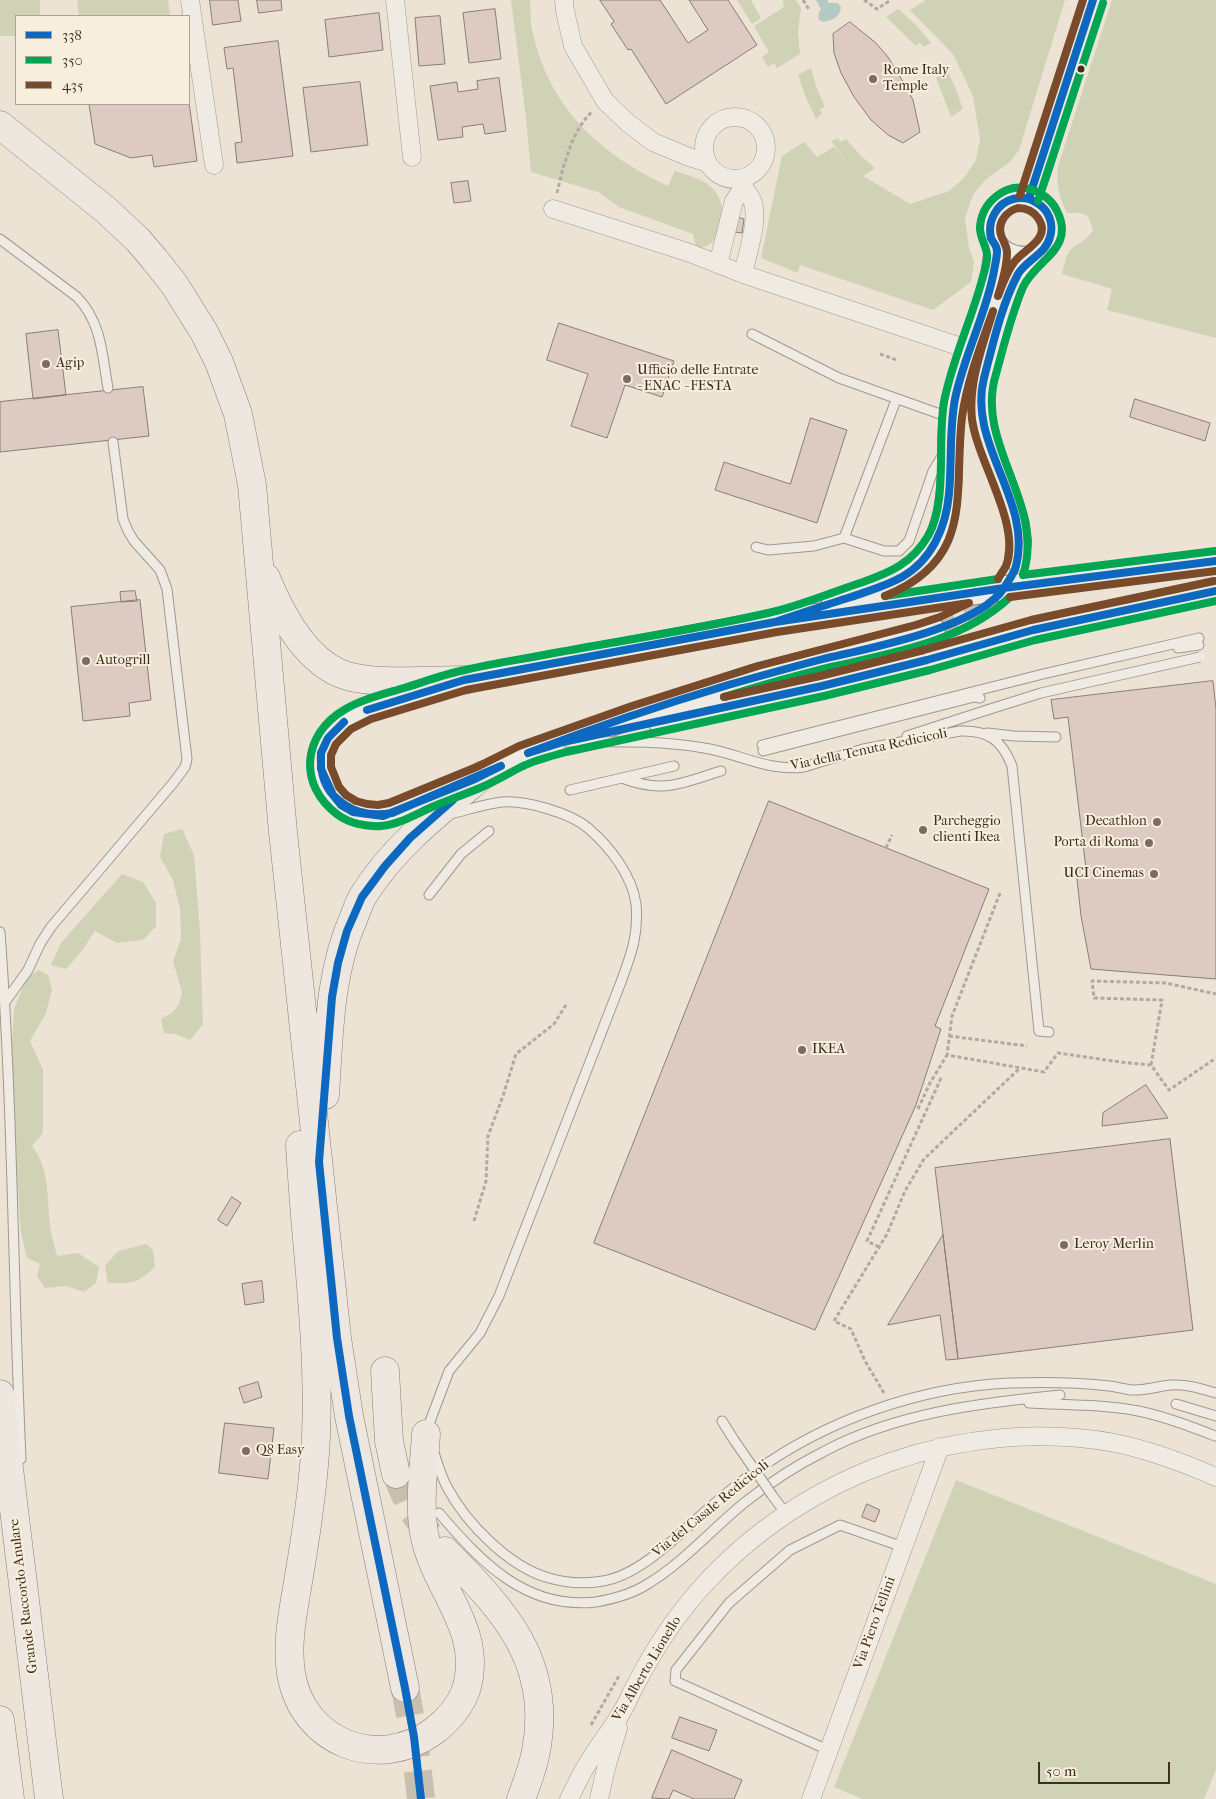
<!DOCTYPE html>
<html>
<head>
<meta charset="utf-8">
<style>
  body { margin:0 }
  #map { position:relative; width:1216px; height:1799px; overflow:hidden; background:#ece3d5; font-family:"IM FELL French Canon",serif }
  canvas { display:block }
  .legend { position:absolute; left:15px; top:15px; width:175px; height:90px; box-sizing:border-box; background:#f8eede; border:1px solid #ada192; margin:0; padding:6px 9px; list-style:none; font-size:15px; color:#3c2e20 }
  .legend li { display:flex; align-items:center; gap:10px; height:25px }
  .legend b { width:25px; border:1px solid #ada192 }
  .scale { position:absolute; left:1038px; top:1762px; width:132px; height:22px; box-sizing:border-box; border:2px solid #3c2e20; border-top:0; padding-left:6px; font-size:15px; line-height:18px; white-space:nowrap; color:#3c2e20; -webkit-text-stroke:4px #f8eede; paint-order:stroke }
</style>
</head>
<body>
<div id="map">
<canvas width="1216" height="1799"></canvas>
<ul class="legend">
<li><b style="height:6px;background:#0c69bf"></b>338</li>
<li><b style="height:6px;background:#00a651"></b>350</li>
<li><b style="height:6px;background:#7a4b2a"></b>435</li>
</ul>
<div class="scale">50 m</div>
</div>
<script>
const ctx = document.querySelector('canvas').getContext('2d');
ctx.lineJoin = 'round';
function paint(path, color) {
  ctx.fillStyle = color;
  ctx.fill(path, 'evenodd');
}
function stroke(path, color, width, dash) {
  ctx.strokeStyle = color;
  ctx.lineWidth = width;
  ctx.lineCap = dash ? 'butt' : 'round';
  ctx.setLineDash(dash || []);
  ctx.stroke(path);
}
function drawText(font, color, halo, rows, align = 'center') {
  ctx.font = font + ' "IM FELL French Canon",serif';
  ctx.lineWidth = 4;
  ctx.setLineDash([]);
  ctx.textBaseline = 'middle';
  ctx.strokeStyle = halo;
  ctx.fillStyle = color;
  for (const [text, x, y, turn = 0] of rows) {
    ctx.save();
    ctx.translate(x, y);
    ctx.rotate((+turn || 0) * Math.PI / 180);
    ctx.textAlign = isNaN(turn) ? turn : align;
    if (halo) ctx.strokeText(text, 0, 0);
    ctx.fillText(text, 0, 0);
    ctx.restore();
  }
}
paint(new Path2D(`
  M0,0H40V16H16V36H0Z
  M77,0H168L170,16H79Z
  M511,0H530C531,11 530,23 533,34C550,109 601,155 668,186L675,171C687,175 701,178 711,187C729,203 727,241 701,248L696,246L693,234L619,207L598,192L531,172L526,118Z
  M737,0H751L761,18L752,24Z
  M783,0H796L801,8L798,32L800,54L777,68L774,63L768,67L762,57L769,52L754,26L784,7Z
  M926,0H1065L1019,150L1010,162L985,180L973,195L965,218L969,248L974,262L971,282L933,310L800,265L798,273L761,258L782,156L804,142L817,157L834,147L848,163L831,141L838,138L841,142L846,139L861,156L875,168L863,176L910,204L949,191L964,178L976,160L980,139L973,96L953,54L910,10Z
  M1112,0H1216V338L1107,310L1112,289L1062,274C1064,267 1065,259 1068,253C1074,243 1086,243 1093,230L1088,216L1079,213H1067C1059,198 1056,183 1058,166Z
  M898,9L916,25L931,43L924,47L920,43L916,46L886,17Z
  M945,66L955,87L963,109L951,117L936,78L941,75L939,71Z
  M811,68L816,86L825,107L820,109L822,114L816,119L806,98L798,75Z
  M182,829L194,855L200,932L203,1024L190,1040L176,1034L164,1033L161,1019L173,1012L179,1004L182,992L173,961L181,939L180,909L173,880L160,857L164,834Z
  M122,874L143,882L156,903V926L143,940L117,943L95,931L81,952L66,969L51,965L61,943Z
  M39,970L48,975L52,990L46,1013L30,1041L43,1070V1133L32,1146C50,1169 47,1198 50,1226C51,1236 55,1246 57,1256L78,1253L99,1267L96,1283L84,1292L66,1286L45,1288L37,1276L40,1264L27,1258L21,1233L10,1080L14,1009L27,978Z
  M146,1244L153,1250L155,1267C138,1283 131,1284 108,1283L105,1266L118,1251Z
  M956,1480L1216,1584V1769L1204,1799H863L834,1787Z`), '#cfd2b5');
paint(new Path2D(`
  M816,0H827L829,3H838L841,7C840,18 832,20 823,22L818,19L819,12L821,9Z`), '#b5c9c4');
const building = new Path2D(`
  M210,0H238L241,21L213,25Z
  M257,0H281L282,10L259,13Z
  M600,0H660L688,43L708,30L689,0H728L757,45L666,104L631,49L628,50L611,24L614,22Z
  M495,9L501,59L469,63L463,13Z
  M379,13L383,50L329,57L325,20Z
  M440,16L445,64L419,66L415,18Z
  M850,22L876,43L888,57L905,85L913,100L920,132L903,143L888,135L871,120L854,97L841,73L834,53L833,34Z
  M278,41L293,156L237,163L235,143L242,142L233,68L227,69L224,48Z
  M499,78L506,131L485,134L483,124L462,127L463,137L438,140L430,86L457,82L458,92L478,89L477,81Z
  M360,82L368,145L311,152L303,88Z
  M189,102L197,161L154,167L152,155L131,158L95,144L89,104H189Z
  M468,181L471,201L454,203L451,183Z
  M737,217L744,219L742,233L735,232Z
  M559,323L674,361L662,397L625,385L607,438L571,426L588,374L547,360Z
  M58,330L66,395L33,399L26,334Z
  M143,387L149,436L0,452V402Z
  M1135,399L1210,423L1205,441L1130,417Z
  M811,418L847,430L817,523L715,490L724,462L790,484Z
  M135,591L137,601L121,602L120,592Z
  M140,600L151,700L129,703L130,716L83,721L71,607Z
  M1213,681L1216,709V979L1091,969L1081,916L1076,870L1086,869L1068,717L1054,719L1051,700Z
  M769,801L989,889L935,1026L941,1029L916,1105L815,1330L594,1243Z
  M1146,1085L1168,1118L1102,1126L1103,1113Z
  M1170,1139L1193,1330L958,1359L935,1168Z
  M232,1197L241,1203L227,1226L218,1220Z
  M943,1235L958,1359L946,1360L940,1315L888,1325Z
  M262,1281L264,1302L245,1305L242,1284Z
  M258,1382L262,1397L244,1403L239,1388Z
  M225,1423L274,1428L268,1479L219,1473Z
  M867,1504L880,1510L875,1522L862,1517Z
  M680,1717L717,1730L709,1751L672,1738Z
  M672,1750L742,1780L734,1799H694L673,1790L669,1799L652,1798Z`);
paint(building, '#ddcbc3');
stroke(building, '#867f76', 1);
stroke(new Path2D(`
  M933,630C962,619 1000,606 1014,574C1016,570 1016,564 1017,559`), '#c9bfb1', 24, [24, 12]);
stroke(new Path2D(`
  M396,1474L411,1509L429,1534
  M405,1688L414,1737L421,1799`), '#c9bfb1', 28, [28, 14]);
const lane = new Path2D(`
  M0,239L77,297C102,323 102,355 108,388
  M752,334L839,378L951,418
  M844,538L896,400
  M756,547L768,550L814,546L844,538L884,551H899L909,541L933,471L944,453
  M1178,648L1199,645
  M987,733L1014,736L1056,737
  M907,736L987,710
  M762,745L1043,674L1199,638
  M763,751L974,697L980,698
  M804,767L863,749L960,731C988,730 1002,740 1012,766L1039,1031L1049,1032
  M622,778C664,794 681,783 721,771
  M570,790L674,766
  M429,895L461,854L489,831
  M0,932C13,1108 13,1284 21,1459
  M5,1002L28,970L40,944L51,927L174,782L185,767L187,759L167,589L160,570L134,541L128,531L123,519L113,442
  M1029,1403C1065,1405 1102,1404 1138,1411C1164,1416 1190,1426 1215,1436
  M1176,1404L1216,1416
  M722,1421L734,1440
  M426,1432L449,1371L480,1333L499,1296L621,982C631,955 639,934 636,904C632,875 610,847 588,828C570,813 526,800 502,802C485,804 467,810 450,814
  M434,1453C438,1464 441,1476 447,1487C466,1523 509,1567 549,1578C566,1583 586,1584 603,1581C639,1575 674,1539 700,1516C717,1501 734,1486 753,1473C826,1420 919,1387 1010,1383C1042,1382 1077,1382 1109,1386C1117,1387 1124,1389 1131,1390C1145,1391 1158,1386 1172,1385C1187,1384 1202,1389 1216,1393
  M772,1495L786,1514
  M439,1513C481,1562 526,1610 596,1602C613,1599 630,1595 646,1585C683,1563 711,1530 744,1503C768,1484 795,1466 823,1452C895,1413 980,1403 1060,1395
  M828,1750L675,1681L676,1670L729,1603L790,1550L840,1525L903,1547`);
const street = new Path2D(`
  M190,0L214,165
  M395,0L412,157
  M564,0L565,11L573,46L605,101L628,123L653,142L689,157L708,163
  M704 148a31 31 0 1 1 62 0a31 31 0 1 1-62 0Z
  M743,188C745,191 749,194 751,198C761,216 747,254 743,274
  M553,209L690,253L743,274L970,350
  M718,264L734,201L743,188L746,177
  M569,1799C575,1787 581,1774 588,1763C599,1744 614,1727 624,1708C628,1701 631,1693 635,1686C653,1651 675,1617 701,1588C804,1473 963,1416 1115,1443C1149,1450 1184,1463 1216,1477
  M599,1799L606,1768L618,1728
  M811,1799L940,1447`);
const secondary = new Path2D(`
  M1029,198L1039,170L1093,0
  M1017,559L1019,541L1017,525C1008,483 981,444 980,401C980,387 985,374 989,361C996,337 1003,314 1011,292C1014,285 1016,277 1020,271C1029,256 1048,253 1051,235C1056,211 1031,189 1009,200C975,215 989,265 1032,258
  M834,602C853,596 873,591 891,583C940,561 949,517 950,469C950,445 950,421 955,397C964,359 981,323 991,285C994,273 995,261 997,248
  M933,630L753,677L633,716L523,755L483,775L383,816L366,815L353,812L341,805L330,792L321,769V753L328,738L346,720L367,710L464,680L775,622L1018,586L1216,561
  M660,721L872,674L1033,630L1216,591`);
const highway = new Path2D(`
  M0,125L106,210L138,240L155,260L174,284L204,332L219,362L238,414L252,485L283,832L337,1338L349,1416L405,1688
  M266,578C280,612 303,657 339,673C368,686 431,680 464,680
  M325,1095C329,1035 329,973 354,917C357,910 359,902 363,896C393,847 439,812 483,775
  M300,1145C305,1242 320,1339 316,1436C314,1483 307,1529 299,1576C294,1608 286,1640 291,1673C302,1743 378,1772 434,1731C448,1720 460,1707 466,1690C484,1631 437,1591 425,1538C418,1505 424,1468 426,1434
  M385,1371L389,1441L396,1474
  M0,1394L49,1799
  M445,1551C504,1610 553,1662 536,1751C533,1768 527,1783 521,1799
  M0,1720L10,1799`);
stroke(lane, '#9f988f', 11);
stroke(street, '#9f988f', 19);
stroke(secondary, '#867f76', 26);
stroke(highway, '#867f76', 29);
stroke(new Path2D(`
  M803,0L810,11
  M864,0L877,9L891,0
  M557,193C563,167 572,129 593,111
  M880,354L897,360
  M886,848L892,835
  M1000,893L952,1016L947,1055L1044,1072L1058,1053L1120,1062L1151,1065L1169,1090L1216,1058
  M949,1036L1027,1046
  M1151,1065L1162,1000L1094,998L1092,981L1166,983L1216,994
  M918,1109L930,1083L947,1055
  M474,1221L486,1181L488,1136L503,1096L516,1054L554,1024L566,1005
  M879,1247L867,1241L942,1076
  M884,1393L865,1361L851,1329L834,1321L887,1234L905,1191L924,1159L1020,1068
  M591,1725L620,1674`), '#afaaa4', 3, [4, 2.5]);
stroke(lane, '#efebe3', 9);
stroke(street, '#efebe3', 18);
stroke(secondary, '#efebe3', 24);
stroke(highway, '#ede7df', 28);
const laneBridge = new Path2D(`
  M987,710L1041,693L1200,657
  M563,742C610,742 657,740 704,748C738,753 768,772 804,767
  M734,1440L772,1495`);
stroke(laneBridge, '#9f988f', 11, []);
stroke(laneBridge, '#efebe3', 9);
stroke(new Path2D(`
  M1029,198L1093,0
  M1004,588L1216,561
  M775,622C800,614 825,605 851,597C868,591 886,586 902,577C932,560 946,527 949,494C952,463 949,431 955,399C964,355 986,315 994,271C995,264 997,258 997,251C997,245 993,243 991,238C987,221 997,203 1013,199C1021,197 1030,198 1037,203C1049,210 1054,224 1050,237C1046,254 1026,260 1018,274C1001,306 993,344 984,378C967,444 1033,501 1016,566C1014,574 1008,581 1004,588
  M775,622L1004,588
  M367,710L464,680L775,622
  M321,753V769L333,795
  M321,753C320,769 322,783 333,795
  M321,753L328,738L344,722
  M321,753L328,738L344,722
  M528,753C593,728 661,705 728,685C760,676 792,667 823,659C869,648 978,628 1004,588
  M528,753L563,742L822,686L927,660L1033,630L1216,591
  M333,795C350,812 368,817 392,813L501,766
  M333,795L341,805L353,812L383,816L475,779L501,766
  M421,1799L414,1737L405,1688L349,1416L337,1338L319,1162L332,997L338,963L347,931L362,897L385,866L410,838L453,800`), '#0c69bf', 8);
stroke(new Path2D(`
  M1038,201L1103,3
  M1215,551L1023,575C1046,503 974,444 996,374C1004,345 1011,315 1023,287C1036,259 1076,249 1057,211C1052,200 1041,192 1030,189C1005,182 981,203 980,228C980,238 986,245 987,254C988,261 984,273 982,280C971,321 952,360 944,402C937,441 948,502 928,536C912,563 891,572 863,582C832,592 800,606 768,613C698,629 625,640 554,653C524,659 494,663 465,670C444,674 424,682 404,688C384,694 362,699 344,710C303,734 297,785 338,815C349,823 366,827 381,826C398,825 416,814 432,807C448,800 466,794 482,787C496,781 509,773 523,766C536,760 551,756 566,752L824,696L930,670L1035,640L1216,601
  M885,596L998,579
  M724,697C759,686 795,676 831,667C892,653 962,642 1010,597`), '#00a651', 8);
stroke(new Path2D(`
  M1020,195L1083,0
  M1018,208C1026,208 1033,211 1038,218C1052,238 1025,249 1015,261C1007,271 1002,285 998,296C1002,283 1007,268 1007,253C1007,245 1003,242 1001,235C997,222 1007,211 1018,208Z
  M885,596C976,559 953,494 962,417C967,381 981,345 993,311C983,345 968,383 972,419C977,461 1022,525 1006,566C1004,570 1000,575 998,579
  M1010,597L1216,571
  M969,603L940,617L916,625L758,666L632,706L519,746L479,766L389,803L378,805L367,804L356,801L346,795L339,787L331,767V755L336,744L351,729L371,719L466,690L777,632Z
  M724,697L820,676L924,650L1031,620L1214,581`), '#7a4b2a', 8);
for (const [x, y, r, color] of [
  [1081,69,4.5,"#3c2e20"],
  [873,79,5,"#7a6d5f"],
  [46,364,5,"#7a6d5f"],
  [627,379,5,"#7a6d5f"],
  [86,661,5,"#7a6d5f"],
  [1157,822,5,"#7a6d5f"],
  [923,830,5,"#7a6d5f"],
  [1149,843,5,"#7a6d5f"],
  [1154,874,5,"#7a6d5f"],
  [802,1050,5,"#7a6d5f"],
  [1064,1245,5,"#7a6d5f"],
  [246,1451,5,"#7a6d5f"]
]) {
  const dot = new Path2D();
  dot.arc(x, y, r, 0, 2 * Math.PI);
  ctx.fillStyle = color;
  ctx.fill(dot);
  stroke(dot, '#f8eede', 2);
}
drawText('14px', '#3c2e20', '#f8eede', [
  ["Rome Italy",883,71],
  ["Temple",883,87],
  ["Agip",56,364],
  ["Ufficio delle Entrate",637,371],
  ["- ENAC - FESTA",637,387],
  ["Autogrill",96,661],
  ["Parcheggio",933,822],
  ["clienti Ikea",933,838],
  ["Decathlon",1147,822,"right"],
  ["Porta di Roma",1139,843,"right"],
  ["UCI Cinemas",1144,874,"right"],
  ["IKEA",812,1050],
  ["Leroy Merlin",1074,1245],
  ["Q8 Easy",256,1451]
], 'left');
drawText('14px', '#3c2e20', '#f8eede', [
  ["Via della Tenuta Redicicoli",869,750,-12],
  ["Via del Casale Redicicoli",711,1509,-39],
  ["Grande Raccordo Anulare",24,1596,-97],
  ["Via Piero Tellini",875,1623,-70],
  ["Via Alberto Lionello",647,1669,-59]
]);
</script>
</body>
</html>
